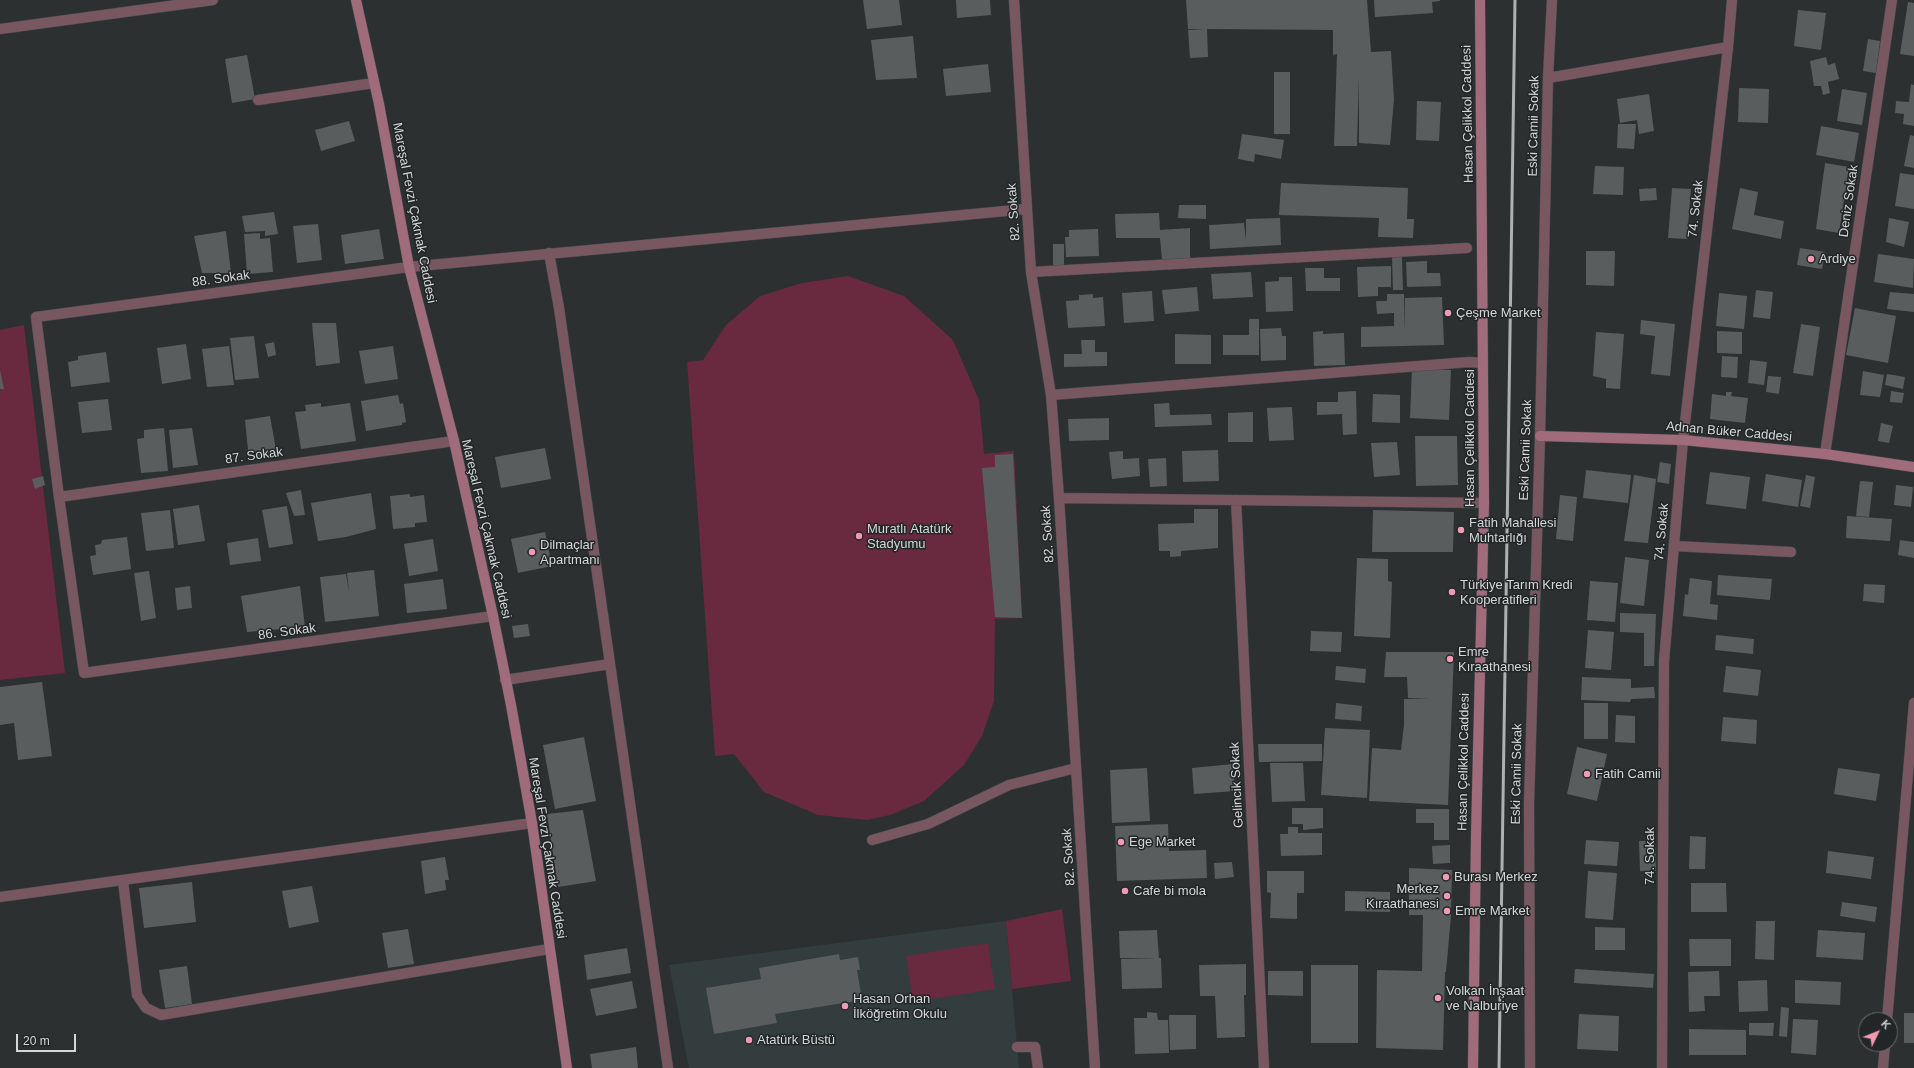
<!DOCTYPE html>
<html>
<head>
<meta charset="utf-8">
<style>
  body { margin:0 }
  #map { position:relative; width:1914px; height:1068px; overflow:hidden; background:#2c3030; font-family:Arial,sans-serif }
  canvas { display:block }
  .north { position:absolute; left:1858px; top:1012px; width:40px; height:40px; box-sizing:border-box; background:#222626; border:1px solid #696d6d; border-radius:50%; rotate:47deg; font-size:11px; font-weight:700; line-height:16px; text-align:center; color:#d4d7d7 }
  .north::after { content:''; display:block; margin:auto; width:14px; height:18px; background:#f19ab3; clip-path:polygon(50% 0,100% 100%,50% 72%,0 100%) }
  .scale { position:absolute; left:16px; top:1034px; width:60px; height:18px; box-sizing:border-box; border:2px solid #d4d7d7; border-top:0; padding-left:5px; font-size:12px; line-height:14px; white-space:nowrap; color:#d4d7d7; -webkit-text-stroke:3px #222626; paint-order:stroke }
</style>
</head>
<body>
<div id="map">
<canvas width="1914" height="1068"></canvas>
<div class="north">K</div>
<div class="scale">20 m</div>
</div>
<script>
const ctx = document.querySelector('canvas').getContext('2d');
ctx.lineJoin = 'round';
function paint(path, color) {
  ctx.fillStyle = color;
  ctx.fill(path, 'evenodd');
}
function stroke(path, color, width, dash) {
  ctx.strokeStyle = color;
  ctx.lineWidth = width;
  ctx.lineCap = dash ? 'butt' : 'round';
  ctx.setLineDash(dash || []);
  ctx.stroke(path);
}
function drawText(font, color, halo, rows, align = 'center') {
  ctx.font = font + ' Arial,sans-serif';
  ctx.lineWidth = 3;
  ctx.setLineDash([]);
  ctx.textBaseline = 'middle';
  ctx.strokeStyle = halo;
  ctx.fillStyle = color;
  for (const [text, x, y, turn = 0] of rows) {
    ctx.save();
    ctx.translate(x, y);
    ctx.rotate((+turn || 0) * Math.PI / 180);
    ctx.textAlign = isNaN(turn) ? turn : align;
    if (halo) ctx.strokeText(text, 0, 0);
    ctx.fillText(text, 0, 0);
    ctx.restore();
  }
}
paint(new Path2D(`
  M1006,921L1019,1068H689L669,965Z`), '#333d3e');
paint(new Path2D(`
  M848,276L904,296L953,340L979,400L984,454L1014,451L1022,618L995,619L994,701L982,736L964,765L924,801L890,815L867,820L818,815L764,792L734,754L715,756L687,362L703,360L726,325L760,296L802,283Z
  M24,325L65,673L0,680V330Z
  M1062,909L1071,981L1012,989L1006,921Z
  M988,943L995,989L913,1002L906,956Z`), '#69293f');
paint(new Path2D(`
  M863,0H899L902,25L867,29Z
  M956,0H990L991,15L957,18Z
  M1186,0H1367L1371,52L1391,51L1394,99L1390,145L1359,143V76L1357,146H1334L1337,54L1333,55V30L1207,29L1208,57L1190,58L1188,30L1205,29H1188Z
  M1374,0H1440V1L1432,2L1433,13L1375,17Z
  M1908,2L1914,3V56L1900,54Z
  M1798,10L1826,13L1821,50L1794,46Z
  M913,36L917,78L876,80L871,40Z
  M1868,39L1880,41L1876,73L1863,71Z
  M247,55L255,99L232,103L225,59Z
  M1826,57L1828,65L1835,63L1839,79L1828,82L1830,93L1823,95L1821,86H1814L1810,61Z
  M988,64L991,92L946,96L943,69Z
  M1274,72H1290V134H1274Z
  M1911,84L1914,85V126L1903,124L1904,114L1895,113L1896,101L1909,102Z
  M1739,88L1769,89L1768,123L1738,122Z
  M1842,89L1867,93L1862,125L1837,121Z
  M1649,94L1654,131L1639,134L1637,120L1620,123L1617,99Z
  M1417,101L1441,102L1439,141L1416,140Z
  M349,121L355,141L321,151L315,130Z
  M1618,124H1636L1634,149L1617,148Z
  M1821,126L1859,133L1854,162L1816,155Z
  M1242,134L1284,140L1281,159L1255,154L1254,162L1238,159Z
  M1910,135L1914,136V168L1904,166Z
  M1825,163L1849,167L1839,233L1816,229Z
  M1595,166L1624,167L1623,195L1593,194Z
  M1900,173L1914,175V209L1895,206Z
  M1281,183L1408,188L1407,219H1414L1413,238L1378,237L1379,218L1279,215Z
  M1656,188L1657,200L1640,201L1639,189Z
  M1672,188L1691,189L1687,239L1668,238Z
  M1740,188L1758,192L1754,215L1784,221L1781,239L1732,229Z
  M1179,205H1206V219L1178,218Z
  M274,212L278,234L265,236V231L245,232L242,216Z
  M1159,213L1160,230L1190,228V259L1162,260L1160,238H1116L1115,214Z
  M1280,218L1281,245L1210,249L1209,225L1244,223L1246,241V219Z
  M1889,218L1909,222L1904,247L1886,242Z
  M318,224L322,260L297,263L293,226Z
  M379,229L384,259L345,264L341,235Z
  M1098,229L1099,256L1066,257L1065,237H1069V230Z
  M226,231L231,273H202L194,236Z
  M260,233V239L270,238L273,272L247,274L244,234Z
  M1053,244H1064V265H1053Z
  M1800,248L1825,252L1822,269L1797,265Z
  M1586,251H1615L1614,286L1586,285Z
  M1878,254L1914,259L1913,288L1874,282Z
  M1392,257H1402L1403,290H1393Z
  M1427,261V273H1440L1441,286L1407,287L1406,262Z
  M1391,266V287H1378V296L1358,297L1357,267Z
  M1305,268H1324V278H1340V291H1306Z
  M1251,272L1253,297L1213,299L1211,274Z
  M1279,277H1292L1293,311L1266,312L1265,282L1279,281Z
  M1197,287L1199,311L1165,314L1162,290Z
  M1756,290L1773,292L1770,319L1753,317Z
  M1152,291L1154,321L1124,323L1122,293Z
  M1890,292L1914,294V312L1887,309Z
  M1719,293L1747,296L1744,329L1716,326Z
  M1093,294V298L1103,297L1105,326L1068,328L1066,301L1079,300V295Z
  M1387,294H1404L1405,332V298L1442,297L1444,345L1361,347V327L1394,326V313L1377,314L1376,301H1387Z
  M1855,308L1896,316L1888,363L1846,355Z
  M1249,319H1259V355H1223V335H1249Z
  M1641,320L1675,324L1670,376L1651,374L1655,336L1640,334Z
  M312,323H336L340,363L316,366Z
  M1801,324L1820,327L1813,376L1793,373Z
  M1281,328L1282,336H1286V360L1261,361L1260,329Z
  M1323,331V334L1344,333L1345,365L1314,366L1313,332Z
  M1717,331L1742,332V354L1717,353Z
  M1596,332L1624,334L1620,389L1606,388V379L1593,376Z
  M1175,334L1211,335V364H1175Z
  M254,336L259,378L235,380L230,338Z
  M1081,340H1095V352H1107V366L1064,367V354H1082Z
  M274,342L276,355L268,357L265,344Z
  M186,344L191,379L162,384L157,348Z
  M229,346L234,385L207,387L202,349Z
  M393,346L398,379L365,384L359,351Z
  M106,352L110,382L71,387L68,362L78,360V356Z
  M1722,356L1738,357L1737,378L1721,377Z
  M1750,360L1767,362L1764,385L1748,383Z
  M1412,368L1451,370L1449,420L1410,418Z
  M0,370L4,389H0Z
  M1863,371L1884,375L1880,397L1860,395Z
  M1887,374L1905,377L1903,389L1885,385Z
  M1768,376L1781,377L1779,394L1766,392Z
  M1356,391L1357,434L1343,435L1342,414L1317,415V402H1338V392Z
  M1891,391L1904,393L1902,403L1890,402Z
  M1726,392H1732L1731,396L1748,398L1745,423L1710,419L1712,394L1726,396Z
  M1373,394L1400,395V423L1372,422Z
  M398,395L400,404L403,403L406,422L402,423V425L366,431L361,401Z
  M108,399L112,430L82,433L78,402Z
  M321,403V407L350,403L356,441L301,449L295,412L306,411L305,405Z
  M1169,403L1170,415L1211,414L1212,425L1155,427L1154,404Z
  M1292,407L1294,440L1269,441L1267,408Z
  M1253,412V442H1228V413Z
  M270,416L277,455L249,460L245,420Z
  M1109,418V440L1069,441L1068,419Z
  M1881,423L1893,426L1889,443L1878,441Z
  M164,428L168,471L141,473L137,439L144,438V430Z
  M192,428L198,465L173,468L169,430Z
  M1415,436H1457L1458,485L1416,486Z
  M1397,442L1400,475L1374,477L1371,443Z
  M545,448L551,479L501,488L495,457Z
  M1218,450L1219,481L1183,482L1182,451Z
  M1123,451V459L1139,458L1140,476L1112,479L1109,452Z
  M1013,454L1022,618L995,617L982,468L995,467V455Z
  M1166,458L1167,486L1150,487L1148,459Z
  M1660,462L1671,464L1669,484L1657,482Z
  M1586,470L1631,475L1628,503L1583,498Z
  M1710,472L1750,477L1746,509L1706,504Z
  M1766,474L1802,480L1798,507L1762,501Z
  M1634,475L1656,479L1648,543L1624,541Z
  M1806,475L1815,477L1810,508L1800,506Z
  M43,476L45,485L35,489L32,479Z
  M1860,481L1873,482L1869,517L1856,516Z
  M1896,485L1913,487L1911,507L1894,505Z
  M301,490L305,515L294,516L286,493Z
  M371,493L376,529L346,537L318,541L311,503Z
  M410,494V497L424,495L427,522L415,523V527L393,529L390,496Z
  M1560,495L1577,497L1573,541L1556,539Z
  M199,505L205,541L178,545L173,509Z
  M287,506L293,544L269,548L262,510Z
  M1194,509H1218V548L1181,551V556L1170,557V551H1159L1158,524L1194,523V531Z
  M170,510L174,548L146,551L141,513Z
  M1373,510L1454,512L1453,552H1372Z
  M1847,516L1892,519L1890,541L1846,538Z
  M545,532L552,566L518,573L511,539Z
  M127,537L131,569L93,575L90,556L96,555L95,545L101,544L102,540Z
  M258,538L261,561L230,565L227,543Z
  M433,539L438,571L409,576L404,544Z
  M1900,540L1914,542V558L1898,555Z
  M1625,557L1649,560L1644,606L1620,603Z
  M1357,558L1388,559V581L1392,582L1390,638L1354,636Z
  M374,570L379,616L325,622L320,577L346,574L349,593L347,573Z
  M149,571L156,618L141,621L134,573Z
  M1718,575L1772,579L1770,600L1717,595Z
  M1690,578L1712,581L1710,604L1718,605L1717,620L1683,616L1685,594L1688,595Z
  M443,579L447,609L407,613L404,584Z
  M1590,581L1618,583L1615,622L1587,620Z
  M1864,584L1885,585L1884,603L1863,601Z
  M190,586L192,608L177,610L175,588Z
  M300,586L305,627L247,632L241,596Z
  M1620,613L1656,614L1654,666H1644V633L1620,632Z
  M528,624L530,636L514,638L512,626Z
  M1588,630L1614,632L1611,670L1585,668Z
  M1311,631L1342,632L1341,652L1310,651Z
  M1716,635L1754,639L1753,654L1715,650Z
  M1386,652H1454L1448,805L1369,801L1372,748L1401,750L1404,725V699H1430L1408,698L1407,677H1384Z
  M1336,666L1366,669L1365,683L1335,680Z
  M1726,666L1761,670L1758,696L1723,692Z
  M1582,677L1631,679V688L1654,687L1655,698L1631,699L1630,702L1581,700Z
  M42,682L52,756L18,760L14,723L0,725V687Z
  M1336,703L1362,706L1361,721L1335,719Z
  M1584,703H1608V739H1584Z
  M1616,715L1635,716V743L1615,742Z
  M1723,717L1757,720L1756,744L1721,741Z
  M1325,728L1370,730L1367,798L1321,795Z
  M584,737L596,801L555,809L543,745Z
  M1258,744H1322V761L1259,762Z
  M1577,747L1607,754L1597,801L1567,794Z
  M1270,763H1303L1305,801L1272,802Z
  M1233,764L1235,791L1194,794L1192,768Z
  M1147,768L1150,821L1112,823L1110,770Z
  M1838,768L1880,774L1876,801L1834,794Z
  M1292,808H1323V828L1303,830V824H1292Z
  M1416,809H1449V840H1434V823H1416Z
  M583,810L596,881L558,887L547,814Z
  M1168,824L1169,851L1206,850L1207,878L1117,881L1115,826Z
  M1288,827H1298V833H1322V855L1281,856L1280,834H1288Z
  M1690,836L1706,837L1705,869H1689Z
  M1586,840L1619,842L1617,866L1584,864Z
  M1639,841H1655L1656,871H1640Z
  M1450,845V863L1433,864L1432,846Z
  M1828,851L1874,857L1871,879L1826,873Z
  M445,857L449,880H445L446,890L425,894L421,861Z
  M1232,862L1234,877L1215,879L1214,863Z
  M1409,868L1452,870L1451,916L1446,972H1445L1443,1050L1376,1048L1377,970L1422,971L1423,915H1409Z
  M1267,871H1304V893H1297V919L1270,918L1271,893L1267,892Z
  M1588,871L1617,873L1613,920L1585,918Z
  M192,882L196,922L144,928L139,888Z
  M1691,883H1726L1727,912H1691Z
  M312,886L319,922L289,928L282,891Z
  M1345,891L1390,892V912L1345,911Z
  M1842,902L1877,907L1875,922L1840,916Z
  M1756,921H1775L1774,960L1755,959Z
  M1595,927L1625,928V950H1595Z
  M408,929L414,964L388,968L382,933Z
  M1157,930L1159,958H1161L1162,988L1122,989L1121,959L1156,958H1120L1119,931Z
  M1818,930L1865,933L1863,960L1816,957Z
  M1689,939H1731V966H1690Z
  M627,948L631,973L587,980L584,955Z
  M839,954L840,960L858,957L860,970H857L862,1000L775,1014L777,1023L714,1034L706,988L761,979L759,968Z
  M1246,964V995H1244L1245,1037L1217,1038L1215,996H1200L1199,965Z
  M1311,965H1358V1043H1311Z
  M187,966L192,1004L165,1008L159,970Z
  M1575,969L1654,974L1653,988L1574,983Z
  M1268,971H1303V996L1268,995Z
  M1719,971L1720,996H1704L1705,1011L1689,1012L1688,972Z
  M1767,980L1768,1011L1739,1012L1738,981Z
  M1795,980L1841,982L1840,1005L1795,1003Z
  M632,981L637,1008L596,1016L590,989Z
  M1781,1007L1789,1008L1787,1037L1779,1036Z
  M1147,1012L1157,1013L1158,1020H1168L1169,1053L1135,1054L1134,1018H1147Z
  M1904,1013H1914V1043H1904Z
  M1579,1014L1619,1016L1618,1051L1577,1049Z
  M1169,1015H1196V1049L1170,1050Z
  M1793,1019L1818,1020L1816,1055L1791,1053Z
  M1749,1023H1774L1773,1036L1749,1035Z
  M1689,1029L1746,1030V1055H1689Z
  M636,1047L638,1068H592L590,1054Z`), '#595d5e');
const lane = new Path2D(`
  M872,840L928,824L1009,785L1076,768
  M1017,1047H1035L1038,1068`);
const street = new Path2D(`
  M1014,0L1031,272L1051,395L1059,498L1095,1068
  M0,29L213,0
  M1548,78L1728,47
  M258,100L374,83
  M549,253L559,308L668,1068
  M1031,272L1467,248
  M1051,395L1469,362L1483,363
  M1825,454L1892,0
  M59,497L454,441
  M1059,498L1484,503
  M1236,500L1264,1068
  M1674,546L1791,552
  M493,616L84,673L59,497L36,317L409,267L1027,209
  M505,680L610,664
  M123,881L137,995L146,1008L161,1015L549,949
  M0,897L532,823
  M1887,1020L1914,703
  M1530,1068L1529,804L1540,436L1548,78L1552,0
  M1662,1068L1664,661L1683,440L1728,47L1732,0
  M1883,1068L1885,1044`);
const secondary = new Path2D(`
  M356,0L379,104L409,267L454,441L493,616L511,705L532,823L567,1068
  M1540,436L1683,440L1825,454L1914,467
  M1473,1068L1476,836L1484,503L1480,0`);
stroke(lane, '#474b4b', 11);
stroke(street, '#474b4b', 11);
stroke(secondary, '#474b4b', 11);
stroke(lane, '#785760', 10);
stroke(street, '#785760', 10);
stroke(secondary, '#a06c7b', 10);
stroke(new Path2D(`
  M1499,1068L1515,0`), '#aeb1b1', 3);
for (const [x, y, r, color] of [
  [1811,259,4,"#f19ab3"],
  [1448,313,4,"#f19ab3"],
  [1461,530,4,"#f19ab3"],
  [859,536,4,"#f19ab3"],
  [532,552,4,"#f19ab3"],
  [1452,592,4,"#f19ab3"],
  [1450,659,4,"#f19ab3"],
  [1587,774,4,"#f19ab3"],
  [1121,842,4,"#f19ab3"],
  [1446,877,4,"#f19ab3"],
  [1125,891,4,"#f19ab3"],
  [1447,896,4,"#f19ab3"],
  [1447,911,4,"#f19ab3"],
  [1438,998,4,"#f19ab3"],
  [845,1006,4,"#f19ab3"],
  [749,1040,4,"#f19ab3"]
]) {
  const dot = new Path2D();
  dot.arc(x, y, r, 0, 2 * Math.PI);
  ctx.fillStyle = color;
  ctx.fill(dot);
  stroke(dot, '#222626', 1.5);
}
drawText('13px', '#d4d7d7', '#222626', [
  ["Hasan Çelikkol Caddesi",1468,114,-91],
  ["Eski Camii Sokak",1534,126,-89],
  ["Deniz Sokak",1849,201,-82],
  ["74. Sokak",1696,209,-84],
  ["82. Sokak",1014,212,-94],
  ["Mareşal Fevzi Çakmak Caddesi",414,213,79],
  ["88. Sokak",221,279,-8],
  ["Adnan Büker Caddesi",1729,432,5],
  ["Hasan Çelikkol Caddesi",1470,438,-90],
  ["Eski Camii Sokak",1526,450,-88],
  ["87. Sokak",254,456,-8],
  ["Mareşal Fevzi Çakmak Caddesi",486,529,77],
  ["74. Sokak",1662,532,-85],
  ["82. Sokak",1048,534,-94],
  ["86. Sokak",287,632,-8],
  ["Hasan Çelikkol Caddesi",1464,762,-89],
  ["Eski Camii Sokak",1517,774,-89],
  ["Gelincik Sokak",1237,785,-93],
  ["Mareşal Fevzi Çakmak Caddesi",547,848,81],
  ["74. Sokak",1650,856,-90],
  ["82. Sokak",1069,857,-94]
]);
drawText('13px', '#d4d7d7', '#222626', [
  ["Ardiye",1819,259],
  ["Çeşme Market",1456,313],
  ["Fatih Mahallesi",1469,523],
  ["Muhtarlığı",1469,538],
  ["Muratlı Atatürk",867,529],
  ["Stadyumu",867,544],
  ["Dilmaçlar",540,545],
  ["Apartmanı",540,560],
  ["Türkiye Tarım Kredi",1460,585],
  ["Kooperatifleri",1460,600],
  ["Emre",1458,652],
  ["Kıraathanesi",1458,667],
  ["Fatih Camii",1595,774],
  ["Ege Market",1129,842],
  ["Burası Merkez",1454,877],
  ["Merkez",1439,889,"right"],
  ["Kıraathanesi",1439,904,"right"],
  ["Cafe bi mola",1133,891],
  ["Emre Market",1455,911],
  ["Volkan İnşaat",1446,991],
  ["ve Nalburiye",1446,1006],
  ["Hasan Orhan",853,999],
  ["İlköğretim Okulu",853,1014],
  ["Atatürk Büstü",757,1040]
], 'left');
</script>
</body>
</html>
